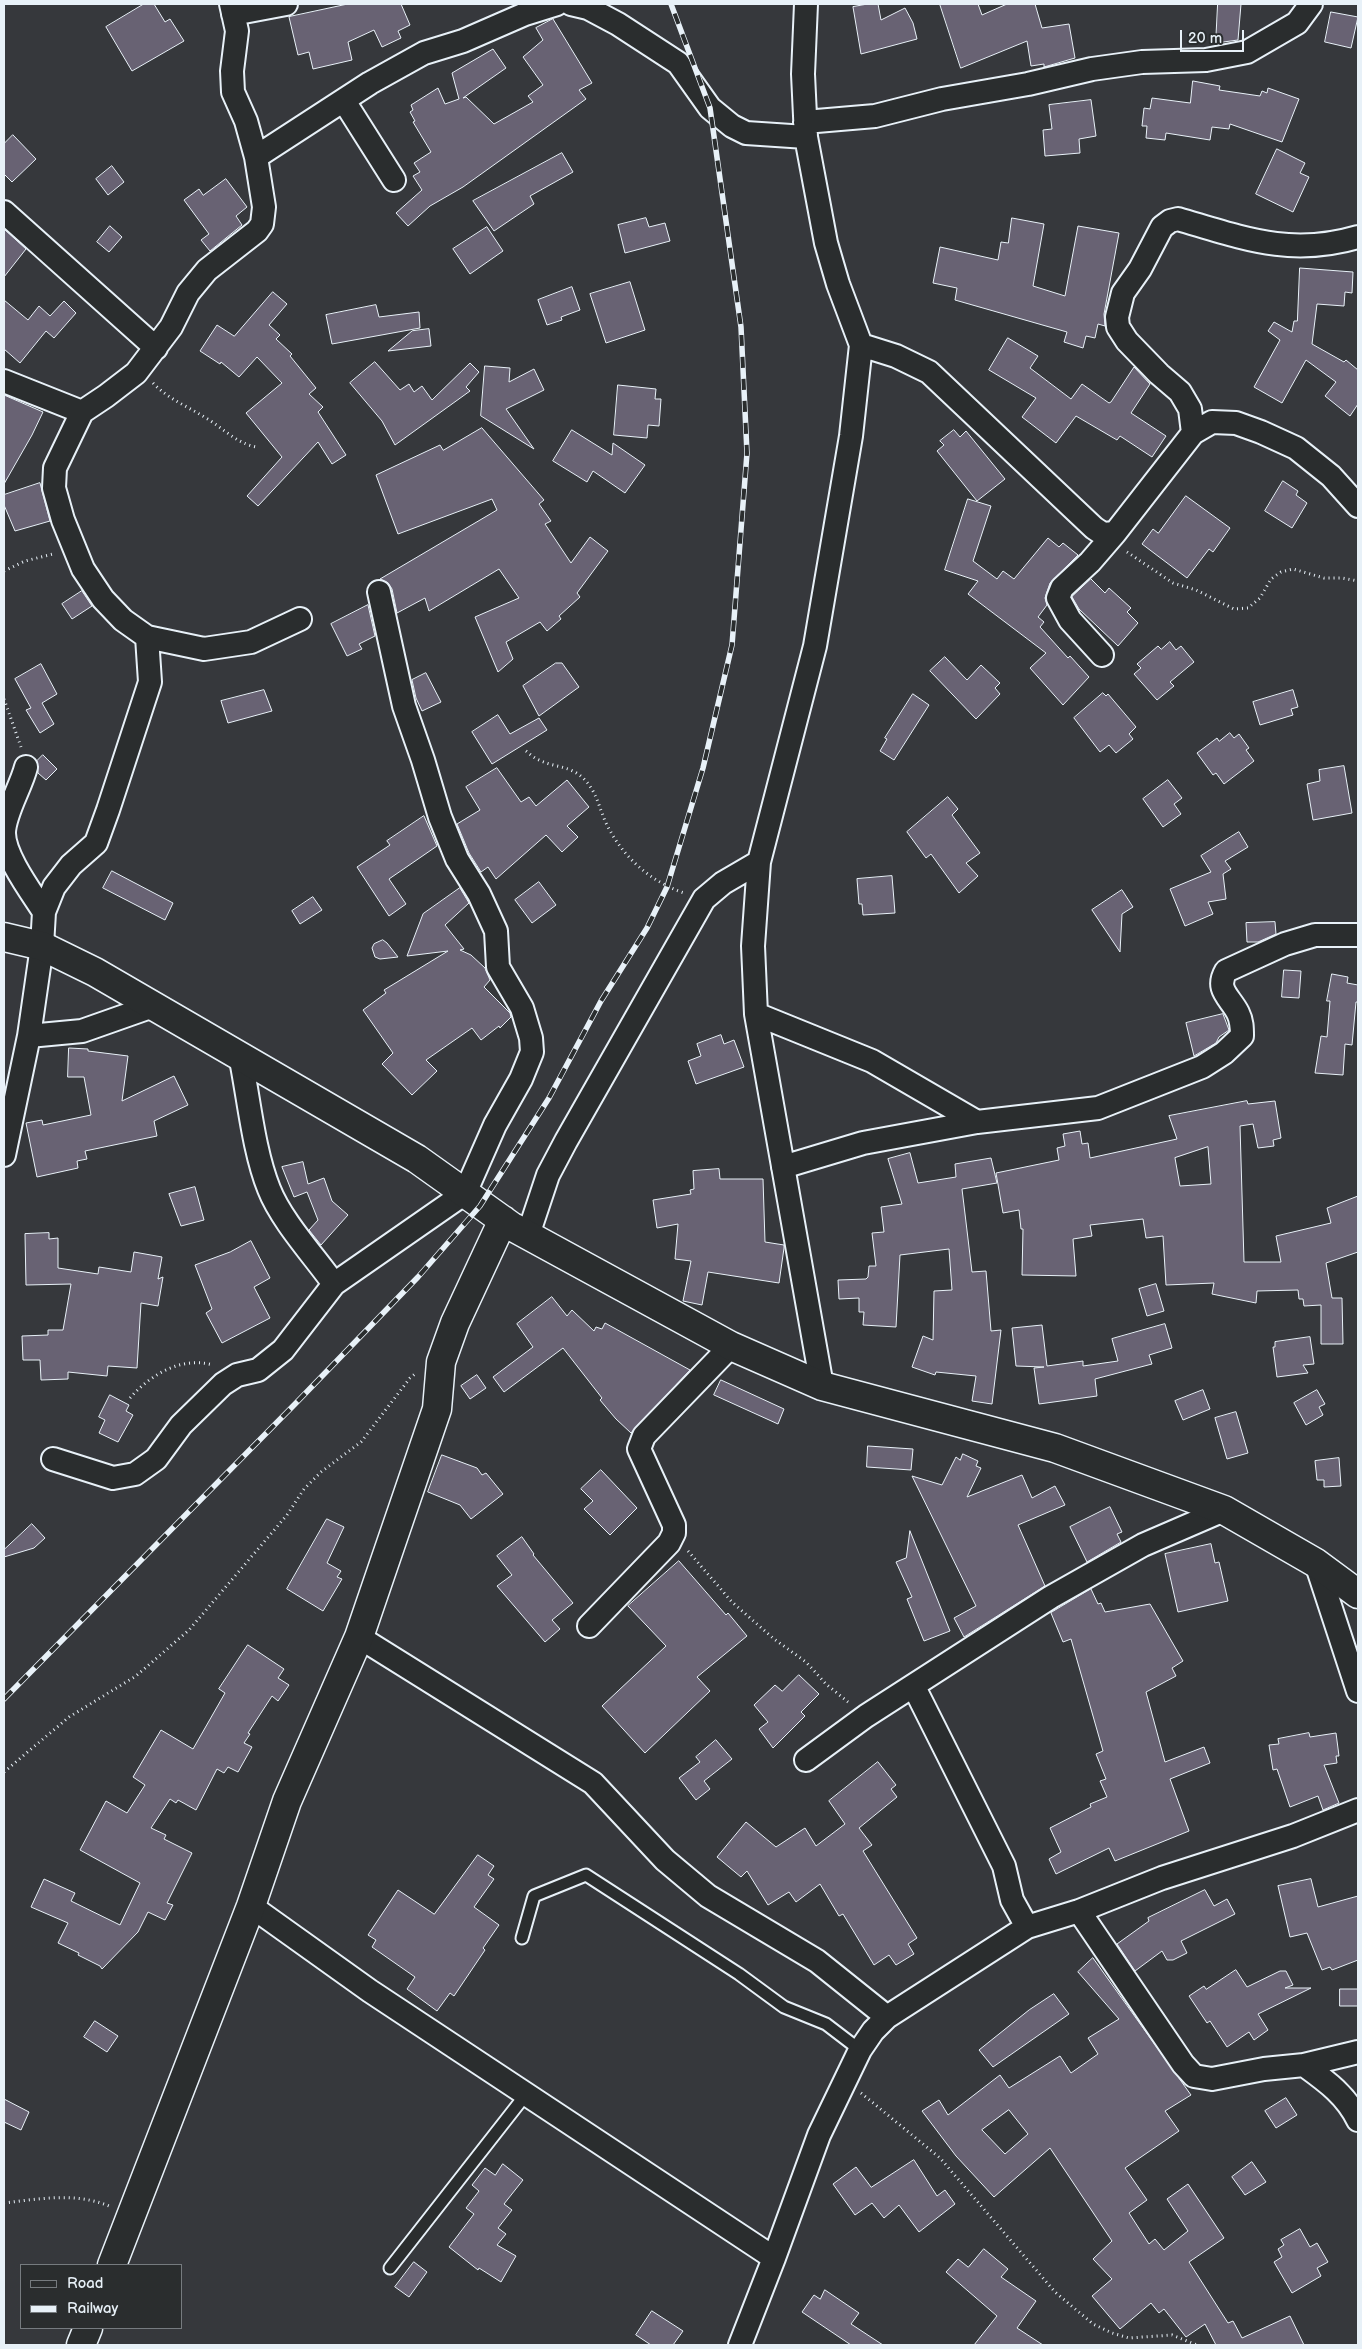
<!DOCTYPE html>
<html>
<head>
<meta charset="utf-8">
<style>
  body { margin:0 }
  #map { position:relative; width:1362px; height:2349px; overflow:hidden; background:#36383c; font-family:"Balsamiq Sans",sans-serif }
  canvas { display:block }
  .frame { position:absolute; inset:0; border:5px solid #e8f1f8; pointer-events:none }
  .legend { position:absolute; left:20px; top:2264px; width:162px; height:65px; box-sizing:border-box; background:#2a2d2e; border:1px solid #767b7f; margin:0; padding:6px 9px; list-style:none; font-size:15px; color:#e8f1f8 }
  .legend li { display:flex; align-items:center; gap:10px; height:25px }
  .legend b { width:25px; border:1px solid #767b7f }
  .scale { position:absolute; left:1180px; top:30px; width:64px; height:22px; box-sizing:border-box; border:2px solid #e8f1f8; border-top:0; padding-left:6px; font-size:15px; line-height:18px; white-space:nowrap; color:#e8f1f8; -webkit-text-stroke:4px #2a2d2e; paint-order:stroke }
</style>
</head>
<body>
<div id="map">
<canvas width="1362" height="2349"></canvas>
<div class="frame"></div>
<ul class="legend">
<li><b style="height:6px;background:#2a2d2e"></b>Road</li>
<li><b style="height:6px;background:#e8f1f8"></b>Railway</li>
</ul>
<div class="scale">20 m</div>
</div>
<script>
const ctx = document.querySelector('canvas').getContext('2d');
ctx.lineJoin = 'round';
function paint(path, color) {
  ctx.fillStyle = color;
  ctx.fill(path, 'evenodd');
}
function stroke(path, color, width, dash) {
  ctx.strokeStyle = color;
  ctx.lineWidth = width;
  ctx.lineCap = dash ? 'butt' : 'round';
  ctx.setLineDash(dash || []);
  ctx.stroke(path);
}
const building = new Path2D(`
  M144,4H154L165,22L170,19L184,41L132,71L106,27Z
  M348,4H401L410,25L398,31L401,38L382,47L374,30L348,42L352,60L313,69L309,52L298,55L289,17Z
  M868,4H878L881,20L905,8L913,23L917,39L861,54L853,7Z
  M940,4H978L982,15L1007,4H1035L1042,28L1069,24L1075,58L1044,67V64L1031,66L1027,41L961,68Z
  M1218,4H1241L1238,40L1216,43Z
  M1331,12L1358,17L1351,48L1325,42Z
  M553,19L592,83L579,90L586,99L463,187L430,206L408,226L396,213L422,190L413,176L420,172L414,163L431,152L413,122L415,121L410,112L413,110L411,105L438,88L445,104L459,99L452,73L493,49L506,68L463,98L466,97L494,124L533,102L528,96L543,85L523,57L543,40L536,28Z
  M1193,81L1220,86L1219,90L1260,96L1262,91L1267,93L1268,88L1299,99L1282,142L1230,124L1229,129L1212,127L1210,140L1166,133L1165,140L1146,138L1147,126H1142L1144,108L1150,109L1152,98L1190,103Z
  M1091,100L1096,136L1079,139L1080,153L1045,156L1043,130L1052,129L1049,105Z
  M13,135L36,159L12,182L4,174V144Z
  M1277,149L1305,163L1300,173L1309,177L1293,212L1256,194Z
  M562,153L573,172L530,196L534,204L494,231L473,201Z
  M112,166L124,182L108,195L96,179Z
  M226,179L247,207L236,216L242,225L210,251L201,240L209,234L184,200L199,189L203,195Z
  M646,218L649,227L665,223L670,241L625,253L618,225Z
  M1012,218L1044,224L1033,286L1065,296L1078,226L1119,233L1104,314L1105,326L1098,324L1095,338L1086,336L1083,348L1064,342L1067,332L955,300L957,288L933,283L940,247L998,260L1001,242L1008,243Z
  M110,226L122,237L109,252L97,242Z
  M487,227L503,251L470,274L453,249Z
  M4,229L26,249L4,277Z
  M1300,268L1353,272L1352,293L1345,292L1344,306L1317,304L1312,344L1344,362L1346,360L1358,370V404L1350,416L1325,396L1336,382L1306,360L1282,403L1254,387L1280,340L1268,331L1274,322L1292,332L1294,321H1297Z
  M630,282L645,330L606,343L590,294Z
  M572,287L580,310L561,317L562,320L547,325L538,300Z
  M273,292L287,304L269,325L280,335L276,339L292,354L290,356L316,388L309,394L323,407L318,412L346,455L332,464L318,442L258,506L247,496L282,457L246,413L282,383L257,357L239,377L221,362L220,364L200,351L217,325L234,336Z
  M4,300L28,320L39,306L50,316L64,301L76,313L54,338L46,331L20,363L4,349Z
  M376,305L379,317L419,312L420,328L332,344L326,315Z
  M429,329L431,346L388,351L412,331Z
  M1008,338L1038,356L1030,368L1071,399L1082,384L1109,403L1111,402L1134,367L1150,384L1131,413L1166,436L1152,457L1120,436L1117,440L1076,416L1056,443L1022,417L1036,398L989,370Z
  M375,362L400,390L409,384L414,392L422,386L432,400L470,363L479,372L466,387L470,391L395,445L382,421L350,383Z
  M485,366L510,368L509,382L534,369L544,390L506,409L534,449L481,416Z
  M618,385L656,389L655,399H661L659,426L648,425L647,438L614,435Z
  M4,395L43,412L32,435L4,484Z
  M482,428L544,500L539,504L551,521L545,524L571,563L590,537L608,551L577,593L580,597L559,616L561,619L547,631L540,622L506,642L513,659L498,672L475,617L519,598L499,569L429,611L425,598L397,613L392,589L388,583L380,579L497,510L492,499L398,534L376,475L440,445L443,450Z
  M572,430L612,455L613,443L645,465L625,493L593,471L587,482L553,461Z
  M954,430L960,437L966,431L1005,479L977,501L937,451L944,445L940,441Z
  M1283,481L1298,491L1296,495L1307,503L1292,528L1265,511Z
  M40,483L50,521L15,531L4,505V495Z
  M1186,496L1230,528L1213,552L1209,549L1187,578L1142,544L1153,529L1158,533Z
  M968,499L991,506L973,561L997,579L1003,571L1014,579L1048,538L1059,547L1063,543L1078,555L1050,583L1045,598L1047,605L1038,617L1044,622L1040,627L1068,658L1070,656L1089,677L1063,705L1030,668L1046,653L968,594L978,581L945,570Z
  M1091,579L1105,593L1109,588L1131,608L1127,612L1138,623L1118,646L1079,609L1072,597Z
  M82,591L92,606L72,619L62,604Z
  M368,605L375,636L359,644L362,649L347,656L331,624Z
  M1170,642L1176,650L1181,646L1194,662L1170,682L1174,686L1157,700L1134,674L1141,668L1137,664L1158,646L1161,649Z
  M945,657L967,680L981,665L1000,683L995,688L1000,694L976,719L930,671Z
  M556,663H562L579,687L539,716L523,686Z
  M41,664L57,694L42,703L54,724L40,733L26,710L31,708L15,679Z
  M426,673L441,702L422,711L416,698L412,680Z
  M264,690L272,711L228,723L221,701Z
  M1293,690L1298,707L1291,709L1293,715L1260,725L1253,702Z
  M1103,693L1106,696L1108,694L1136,727L1129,734L1133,739L1116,753L1109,745L1100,752L1074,718Z
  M913,694L929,705L894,760L880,751L887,739L885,738Z
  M498,715L510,734L539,718L547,730L492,764L472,732Z
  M1230,733L1234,738L1239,734L1249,748L1246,750L1254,761L1224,784L1216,773L1213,775L1197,753L1217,738L1219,741Z
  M43,755L57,769L46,780L38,773L37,761Z
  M1344,766L1352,813L1313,820L1307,784L1320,781L1319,770Z
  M497,768L521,802L529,797L536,806L567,780L589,807L567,826L578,837L562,852L546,835L496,879L488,867L481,872L469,853L457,824L480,810L466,787Z
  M1168,780L1182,798L1174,804L1181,814L1163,827L1143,799Z
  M948,797L958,809L952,815L980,853L966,863L978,876L959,893L931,854L926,858L907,832Z
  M424,816L437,846L389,879L406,904L389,916L357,867L390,845L387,841Z
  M1239,832L1248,847L1225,861L1231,869L1223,874L1226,899L1208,902L1213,914L1185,926L1170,889L1211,872L1201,856Z
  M112,871L173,903L165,920L103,888Z
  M892,876L895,913L863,915L862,904H859L857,879Z
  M539,882L556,905L532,923L515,900Z
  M460,888L469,903L445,925L464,949L460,950L471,955L485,968L490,980L484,987L510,1013L511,1017L500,1028L499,1026L481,1040L472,1028L426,1060L437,1071L412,1095L382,1064L393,1053L363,1010L386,993L384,990L448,951L407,956L423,914Z
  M1122,890L1133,907L1122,914L1120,952L1092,910Z
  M313,897L322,910L300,924L292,911Z
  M1275,922L1276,934L1258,942H1247L1246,923Z
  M383,940L387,943L398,957L380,959L375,957L372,948L374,944Z
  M1284,970L1301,971L1299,998L1282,997Z
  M1332,974L1348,977L1347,983L1358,985V1002H1356L1352,1045L1345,1044L1343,1075L1315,1073L1321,1036L1327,1037L1330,1001H1327Z
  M1223,1014L1229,1030L1219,1037L1216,1043L1194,1056L1186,1023Z
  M721,1035L724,1044L734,1040L744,1067L696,1084L688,1061L701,1056L697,1044Z
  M69,1048L88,1049V1051L128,1056L122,1101L174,1076L188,1105L154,1121L157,1136L85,1151L87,1159L77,1161L78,1168L37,1177L26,1123L42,1120L43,1125L91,1115L84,1077H68Z
  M1247,1101L1248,1104L1275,1101L1281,1138L1273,1140L1274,1146L1258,1148L1253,1124L1240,1126L1244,1262H1281L1276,1236L1331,1223L1327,1208L1358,1196V1252L1326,1263L1332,1298H1342L1343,1344H1321V1305L1304,1306L1303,1299H1299L1298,1290L1257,1291L1256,1303L1212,1294L1214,1283L1166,1285L1163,1236L1146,1238L1143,1219L1090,1225L1092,1236L1073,1239L1076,1276L1022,1275L1023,1229H1021L1019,1210L1003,1213L996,1173L1059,1160L1057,1148L1065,1146L1063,1134L1080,1131L1082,1144L1088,1143L1090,1158L1177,1139L1169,1116ZM1208,1147L1211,1184L1180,1186L1175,1158Z
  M910,1153L918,1183L956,1177L955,1164L991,1158L997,1183L962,1189L972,1272L986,1271L991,1331L1001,1330L992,1404L972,1401L976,1376L936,1372L935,1375L912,1367L923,1336L933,1340L934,1291L952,1290L949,1249L900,1255L896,1327L863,1325L864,1312H859V1298L839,1299L838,1280L866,1279L868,1277L869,1266H876L872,1233L884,1232L881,1207L902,1204L888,1159Z
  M303,1162L308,1184L324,1178L332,1201L348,1215L321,1245L309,1230L318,1220L307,1192L294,1197L282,1167Z
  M719,1169L720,1179H763L765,1242L784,1245V1248L779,1283L708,1272L702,1305L683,1301L691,1261L675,1259L678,1224L657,1228L653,1200L691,1194L690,1190L694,1189L693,1171Z
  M195,1187L204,1220L181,1226L169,1194Z
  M49,1233V1239L58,1238V1268L98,1274L99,1267L131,1272L134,1252L162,1257L158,1279L163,1277L158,1306L141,1303L137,1368L108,1366L107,1376L68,1372V1379L41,1380L40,1360H23L22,1336L48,1335V1330H63L71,1284L26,1285L25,1234Z
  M251,1241L270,1278L254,1287L270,1318L222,1343L206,1313L212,1309L195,1265L230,1252Z
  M1156,1284L1164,1311L1147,1316L1139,1289Z
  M552,1297L567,1316L572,1310L594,1331L596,1327L602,1329L605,1323L690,1370L631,1433L616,1419L600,1400L602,1398L563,1348L504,1392L493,1377L533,1347L517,1324Z
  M1165,1324L1172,1348L1149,1355L1152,1364L1095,1379L1097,1396L1039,1404L1034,1368L1044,1367L1016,1366L1012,1328L1042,1325L1047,1366L1083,1361V1366L1118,1361L1112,1339Z
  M1310,1337L1314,1364L1303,1365L1308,1373L1277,1377L1273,1347H1275V1342Z
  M477,1375L486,1388L470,1399L461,1386Z
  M721,1380L784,1409L778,1424L714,1395Z
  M1203,1390L1210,1409L1183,1420L1175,1401Z
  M1317,1390L1325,1404L1319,1407L1323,1415L1306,1425L1294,1403Z
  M110,1395L129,1405L126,1411L133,1415L118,1442L99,1433L105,1420L99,1417Z
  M1236,1412L1248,1453L1227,1459L1215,1418Z
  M868,1446L913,1449L911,1470L867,1467Z
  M963,1454L978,1461L976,1466L981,1468L967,1497L1022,1475L1032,1498L1055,1486L1065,1505L1018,1525L1045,1586L964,1637L954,1618L976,1606L912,1476L942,1485L956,1457L960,1460Z
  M442,1455L477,1468L482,1475L486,1473L503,1494L471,1519L460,1505L428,1492Z
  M1339,1458L1341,1486L1324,1487V1480H1317L1315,1461Z
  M601,1470L637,1508L610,1535L584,1509L593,1501L581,1489Z
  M1110,1507L1122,1532L1117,1534L1121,1542L1087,1562L1070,1527Z
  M327,1519L344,1527L327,1563L341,1571L337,1577L342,1579L323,1611L287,1589Z
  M32,1524L45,1538L34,1548L4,1557V1550Z
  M910,1531L950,1631L924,1641L907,1599L912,1597L896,1562L906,1558Z
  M522,1537L534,1554L533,1555L573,1603L552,1620L560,1629L545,1642L497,1586L512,1575L497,1556Z
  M1211,1544L1215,1563L1219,1562L1228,1601L1178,1612L1165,1554Z
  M679,1561L726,1615L728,1613L747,1636L697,1677L710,1691L645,1753L602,1706L666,1646L628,1606Z
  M1091,1589L1098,1604L1101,1603L1105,1612L1150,1604L1183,1661L1172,1668L1176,1676L1146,1692L1165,1762L1204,1747L1210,1763L1170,1779L1189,1831L1115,1861L1109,1848L1056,1874L1049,1859L1061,1852L1050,1828L1091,1807L1090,1804L1107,1797L1100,1781L1106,1779L1096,1754L1103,1751L1071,1639L1063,1642L1051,1613Z
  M248,1645L284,1669L278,1678L289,1685L278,1701L272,1696L248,1733L250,1734L244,1743L252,1747L238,1772L228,1767L224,1773L217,1769L196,1810L178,1800L176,1803L170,1799L151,1828L166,1835L164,1839L192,1853L167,1903L173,1905L165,1920L148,1912L138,1932L102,1969L100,1966L78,1955L79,1953L58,1943L68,1923L31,1907L44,1879L75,1893L71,1901L120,1925L140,1883L80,1850L106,1801L127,1813L145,1785L133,1777L161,1730L193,1749L225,1693L219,1689Z
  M799,1675L819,1694L801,1712L805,1716L773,1748L759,1729L768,1722L754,1705L775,1685L782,1691Z
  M1309,1733L1310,1737L1336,1733L1339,1756H1336L1337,1763L1324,1765L1339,1803L1323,1810L1318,1796L1290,1807L1277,1769L1273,1770L1269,1745L1279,1744L1278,1739Z
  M716,1740L732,1759L704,1781L710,1789L696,1800L679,1778L700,1762L696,1757Z
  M878,1762L896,1785L891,1789L897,1797L859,1828L872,1845L863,1851L917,1938L908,1944L914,1954L896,1965L889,1955L874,1965L843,1914L839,1916L820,1884L796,1902L789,1892L768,1905L747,1871L741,1877L717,1857L746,1822L776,1847L805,1828L816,1846L845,1824L829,1801Z
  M478,1855L494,1866L488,1875L494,1879L474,1907L499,1925L483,1948L485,1950L454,1996L450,1993L437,2011L407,1989L415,1977L372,1947L376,1940L368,1935L398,1890L434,1914Z
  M1311,1879L1318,1907L1358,1896V1960L1332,1970L1330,1967L1322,1970L1307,1933L1290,1937L1278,1886Z
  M1205,1890L1214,1906L1227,1899L1235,1914L1181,1941L1187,1953L1173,1960H1167L1162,1951L1135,1971L1117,1944L1149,1921L1148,1918Z
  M1093,1958L1191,2095L1165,2111L1179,2131L1125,2168L1147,2200L1129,2213L1149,2244L1155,2239L1164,2250L1188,2231L1167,2199L1188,2184L1224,2238L1189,2262L1228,2323L1233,2321L1242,2338L1290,2316L1304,2345H1216L1205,2324L1186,2337L1164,2309L1159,2313L1151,2303L1120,2329L1092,2296L1112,2279L1093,2259L1112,2241L1050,2148L994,2197L956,2156L922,2111L939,2100L948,2115L1000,2075L1009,2088L1060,2056L1071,2073L1098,2054L1088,2038L1119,2019L1078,1972ZM1009,2110L1028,2134L1005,2154L982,2130Z
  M1236,1970L1247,1987L1280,1971H1286L1293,1985L1285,1988H1311L1258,2014L1268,2030L1254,2040L1249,2032L1227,2047L1210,2021L1207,2023L1189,1996L1204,1986L1206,1989Z
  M1340,1989H1358V2006H1340Z
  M1054,1994L1069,2014L993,2067L979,2050L1029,2010Z
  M95,2021L118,2036L107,2052L84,2037Z
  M1286,2098L1297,2115L1276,2128L1265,2111Z
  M4,2099L29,2112L21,2130L4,2122Z
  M914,2160L937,2196L945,2190L955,2204L919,2232L899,2205L884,2218L872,2203L855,2215L833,2184L856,2167L871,2187Z
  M1252,2162L1266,2182L1245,2195L1232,2177Z
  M503,2164L523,2180L504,2204L512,2210L498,2228L506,2234L497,2245L516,2256L501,2282L479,2268L478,2270L449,2247L474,2214L466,2208L479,2191L472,2185L485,2168L495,2175Z
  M1300,2229L1310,2247L1317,2243L1328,2262L1317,2268L1321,2276L1292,2293L1274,2262L1282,2257L1278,2249L1284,2245L1281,2240Z
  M984,2249L1008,2269L1001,2277L1036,2301L1017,2328L1043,2345H974L997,2316L946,2272L958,2259L968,2267Z
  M414,2262L427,2272L409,2297L395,2287Z
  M825,2290L859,2313L851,2324L883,2345H851L802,2312L814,2295L820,2299Z
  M652,2311L683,2331L673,2345H651L636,2335Z`);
paint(building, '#686273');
stroke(building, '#e8f1f8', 1);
const lane = new Path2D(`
  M522,1938L534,1896L586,1875L739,1974L784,2007L826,2024L860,2050
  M390,2268L527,2093`);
const street = new Path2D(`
  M571,4L588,8L618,24L678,63L710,108L732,126L746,133L806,137
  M806,4L803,74L806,137L826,243L838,284L861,345L851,436L815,646L759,862L753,946L756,1014L822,1386
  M233,14L286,4
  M344,101L394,180
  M805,122L875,116L942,99L1028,84L1092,69L1142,62L1206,60L1247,52L1297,23L1311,4
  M256,157L370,83L424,53L463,41L525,14L557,4
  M4,212L156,348
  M861,345L896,356L929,372L1094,528L1103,534L1115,533L1193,433L1212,422L1236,423L1261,432L1296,448L1331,476L1358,506
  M4,381L82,412
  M1193,433L1190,409L1180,392L1159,374L1127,341L1118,327L1117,317L1123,293L1140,269L1162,227L1170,221L1178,219C1243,238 1290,257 1358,237
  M147,637L204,649L251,642L300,619
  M1102,655L1070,620L1058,598L1062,588L1090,562L1115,533
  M26,767C21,787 4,814 4,833C4,856 32,893 44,912
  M756,1014L872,1061L977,1122
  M29,1036L82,1031L153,1006
  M240,1055C249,1098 253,1149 269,1189C281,1220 314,1256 334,1284
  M4,1155L29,1036L42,946L44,912L54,887L71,865L96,843L108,810L150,682L147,637L123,620L103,599L83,569L63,520L54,488L55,468L82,412L106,396L136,373L171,327L188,293L207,270L257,231L262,224L264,207L256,157L246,121L233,92L232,71L237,31L231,4
  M783,1167L863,1143L977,1122L1098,1108L1202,1067L1224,1053L1242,1036C1242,1028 1242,1021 1238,1013C1230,997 1215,990 1226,971L1285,944L1315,935H1358
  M528,1235L548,1175L566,1141L704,899L723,883L759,862
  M53,1459L113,1478L135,1474L156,1459L181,1425L223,1384L237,1375L258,1370L283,1350L334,1284L465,1193L495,1125L521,1079L532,1052L531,1038L522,1008L498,967L496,931L479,894L457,859L440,817L423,760L404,706L379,592
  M1316,1563L1358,1691
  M589,1626L669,1543L674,1533V1525L639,1449L644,1436L731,1346
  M359,1637L593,1783L665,1860L708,1896L817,1961L887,2017
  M914,1687L1004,1866L1012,1900L1027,1927
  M806,1760L866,1716L1051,1597L1143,1545L1224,1510
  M251,1906L370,1991L774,2258
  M1079,1911L1183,2064L1194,2076L1212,2079L1264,2069L1304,2065L1358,2052
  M1304,2065C1326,2081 1346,2095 1358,2120
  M740,2345L774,2258L819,2135L860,2050L873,2031L887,2017L1027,1927L1079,1911L1162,1878L1293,1836L1358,1810`);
const secondary = new Path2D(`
  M4,937L42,946L95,972L417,1159L511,1226L731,1346L822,1386L1055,1448L1224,1510L1316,1563L1358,1594
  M112,2265L251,1906L287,1801L359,1637L437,1409L441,1362L455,1323L503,1220
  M81,2345L88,2328`);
stroke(lane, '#e8f1f8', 15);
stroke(street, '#e8f1f8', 26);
stroke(secondary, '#e8f1f8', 31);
stroke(new Path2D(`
  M153,383C168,399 187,406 206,418C223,428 236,443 256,447
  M1127,552L1173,583L1196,590L1234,609L1248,608L1260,598L1271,579L1281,572L1293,569L1324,578H1342L1358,581
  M4,571L25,561L53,554
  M4,699L21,747
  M526,751C530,754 534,758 539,760C555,768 570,765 584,779C597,792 599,808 606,823C622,856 649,881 684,893
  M130,1398C150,1375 181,1356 213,1365
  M688,1551L732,1602L774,1639L806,1662L826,1684L848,1702
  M4,1772L69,1717L136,1676L189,1630L287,1515L304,1489L321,1472L361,1442L410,1378L416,1373
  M861,2093L940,2158L1055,2292L1093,2324L1112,2333L1129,2338L1172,2335L1197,2345
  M4,2203C38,2199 76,2192 109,2206`), '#e8f1f8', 3, [1, 4]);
stroke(lane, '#2a2d2e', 11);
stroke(street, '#2a2d2e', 22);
stroke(secondary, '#2a2d2e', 28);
const rail = new Path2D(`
  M4,1699L296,1403L418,1277L480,1206L549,1098L601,1001L647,928L667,887L703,768L732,645L747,453L741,327L710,108L671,4`);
stroke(rail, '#e8f1f8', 5.5);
stroke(rail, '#2a2d2e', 4, [11]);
</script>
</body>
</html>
